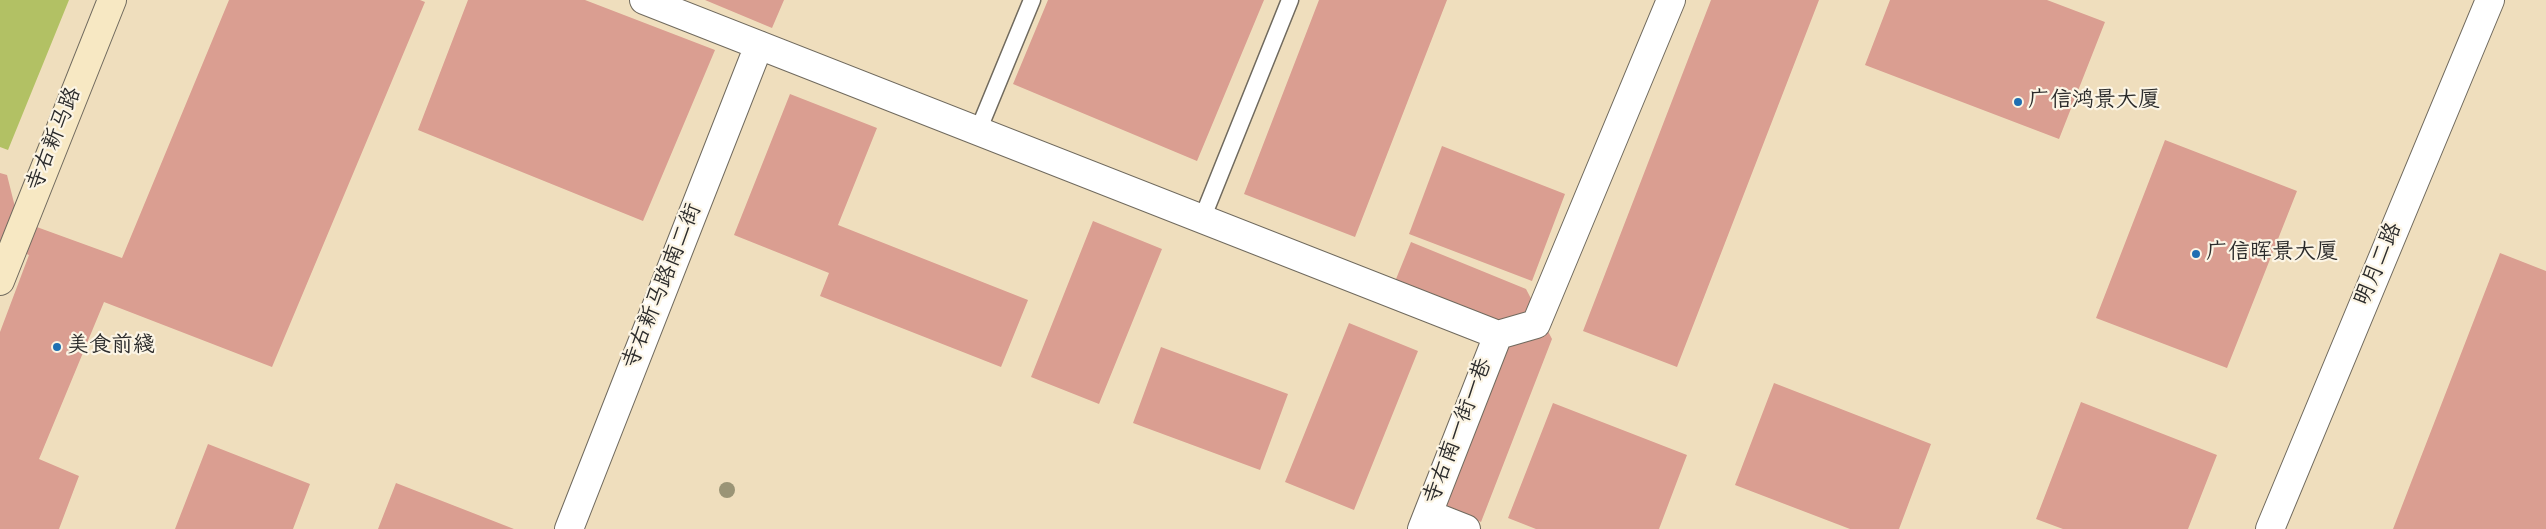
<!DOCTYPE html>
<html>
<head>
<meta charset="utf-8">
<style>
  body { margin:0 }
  canvas { display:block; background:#efdebd }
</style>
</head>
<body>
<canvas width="2546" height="529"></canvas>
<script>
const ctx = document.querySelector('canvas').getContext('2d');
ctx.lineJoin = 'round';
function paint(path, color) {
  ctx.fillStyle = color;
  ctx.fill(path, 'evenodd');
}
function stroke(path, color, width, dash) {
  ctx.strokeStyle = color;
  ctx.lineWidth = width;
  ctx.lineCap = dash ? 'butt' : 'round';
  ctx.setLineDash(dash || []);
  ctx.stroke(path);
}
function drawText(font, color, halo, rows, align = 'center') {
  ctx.font = font + ' "Indie Flower","LXGW WenKai TC",sans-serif';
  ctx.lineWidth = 4.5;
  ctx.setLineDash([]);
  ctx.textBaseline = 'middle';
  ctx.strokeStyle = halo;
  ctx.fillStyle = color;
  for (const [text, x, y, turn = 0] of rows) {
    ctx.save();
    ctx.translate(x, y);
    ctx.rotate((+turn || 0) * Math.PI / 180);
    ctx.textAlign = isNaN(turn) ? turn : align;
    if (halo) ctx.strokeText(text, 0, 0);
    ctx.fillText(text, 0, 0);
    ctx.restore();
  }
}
paint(new Path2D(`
  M0,0H69L8,150L0,147Z`), '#b2c164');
paint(new Path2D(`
  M229,0H420L425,2L272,367L104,302L39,459L79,476L59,529H0V332L29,255L0,243V173L7,175L16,211L23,222L122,258Z
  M468,0H585L715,50L643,221L418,130Z
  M705,0H784L772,28Z
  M1048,0H1264L1197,161L1013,84Z
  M1319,0H1447L1355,237L1244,194Z
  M1711,0H1819L1677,367L1583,331Z
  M1890,0H2047L2105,22L2059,139L1865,65Z
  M790,94L877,128L838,225L1028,300L1001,367L820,296L829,273L734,235Z
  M2165,140L2297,191L2227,368L2096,318Z
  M1442,146L1565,194L1532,281L1409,234Z
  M1093,221L1162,249L1099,404L1031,377Z
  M1411,242L1526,289L1552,339L1481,522L1440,505L1505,352L1394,284Z
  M2500,253L2546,271V529H2393Z
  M1349,323L1418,351L1354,510L1285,482Z
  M1161,347L1288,394L1260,470L1133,423Z
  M1774,383L1931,444L1899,529H1850L1735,485Z
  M2081,402L2217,455L2188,529H2063L2036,519Z
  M1553,403L1687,455L1659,529H1536L1508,518Z
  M208,444L310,484L293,529H175Z
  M396,483L514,529H378Z`), '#da9e91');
const service = new Path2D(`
  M978,131L1032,0
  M1202,219L1290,0`);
const minor = new Path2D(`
  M644,0L1498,335L1536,324L1671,0
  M1428,514L1466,529
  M569,529L759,45
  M1422,529L1498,335`);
const tertiary = new Path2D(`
  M2270,529L2490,0`);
const secondary = new Path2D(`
  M0,281L112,0`);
stroke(service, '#706a5e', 19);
stroke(minor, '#706a5e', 30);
stroke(tertiary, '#706a5e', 30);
stroke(secondary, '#706a5e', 30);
stroke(service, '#fff', 16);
stroke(minor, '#fff', 28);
stroke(tertiary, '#fff', 28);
stroke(secondary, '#f7e8c3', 28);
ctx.fillStyle = '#9a9476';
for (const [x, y] of [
  [727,490]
]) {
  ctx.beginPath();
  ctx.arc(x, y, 8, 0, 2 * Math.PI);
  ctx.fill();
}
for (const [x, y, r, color] of [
  [2018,102,5,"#1f6fb2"],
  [2196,254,5,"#1f6fb2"],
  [57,347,5,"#1f6fb2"]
]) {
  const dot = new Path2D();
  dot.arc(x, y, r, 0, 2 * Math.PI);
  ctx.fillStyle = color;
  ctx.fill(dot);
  stroke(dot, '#fcf5e5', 2);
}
drawText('22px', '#2b2b2b', '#fcf5e5', [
  ["广信鸿景大厦",2028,102],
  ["广信晖景大厦",2206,254],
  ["美食前綫",67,347]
], 'left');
drawText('22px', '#2b2b2b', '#fcf5e5', [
  ["寺右新马路",56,140,-68],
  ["明月二路",2380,265,-67],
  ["寺右新马路南二街",664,287,-68],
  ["寺右南一街一巷",1460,432,-69]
]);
</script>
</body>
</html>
